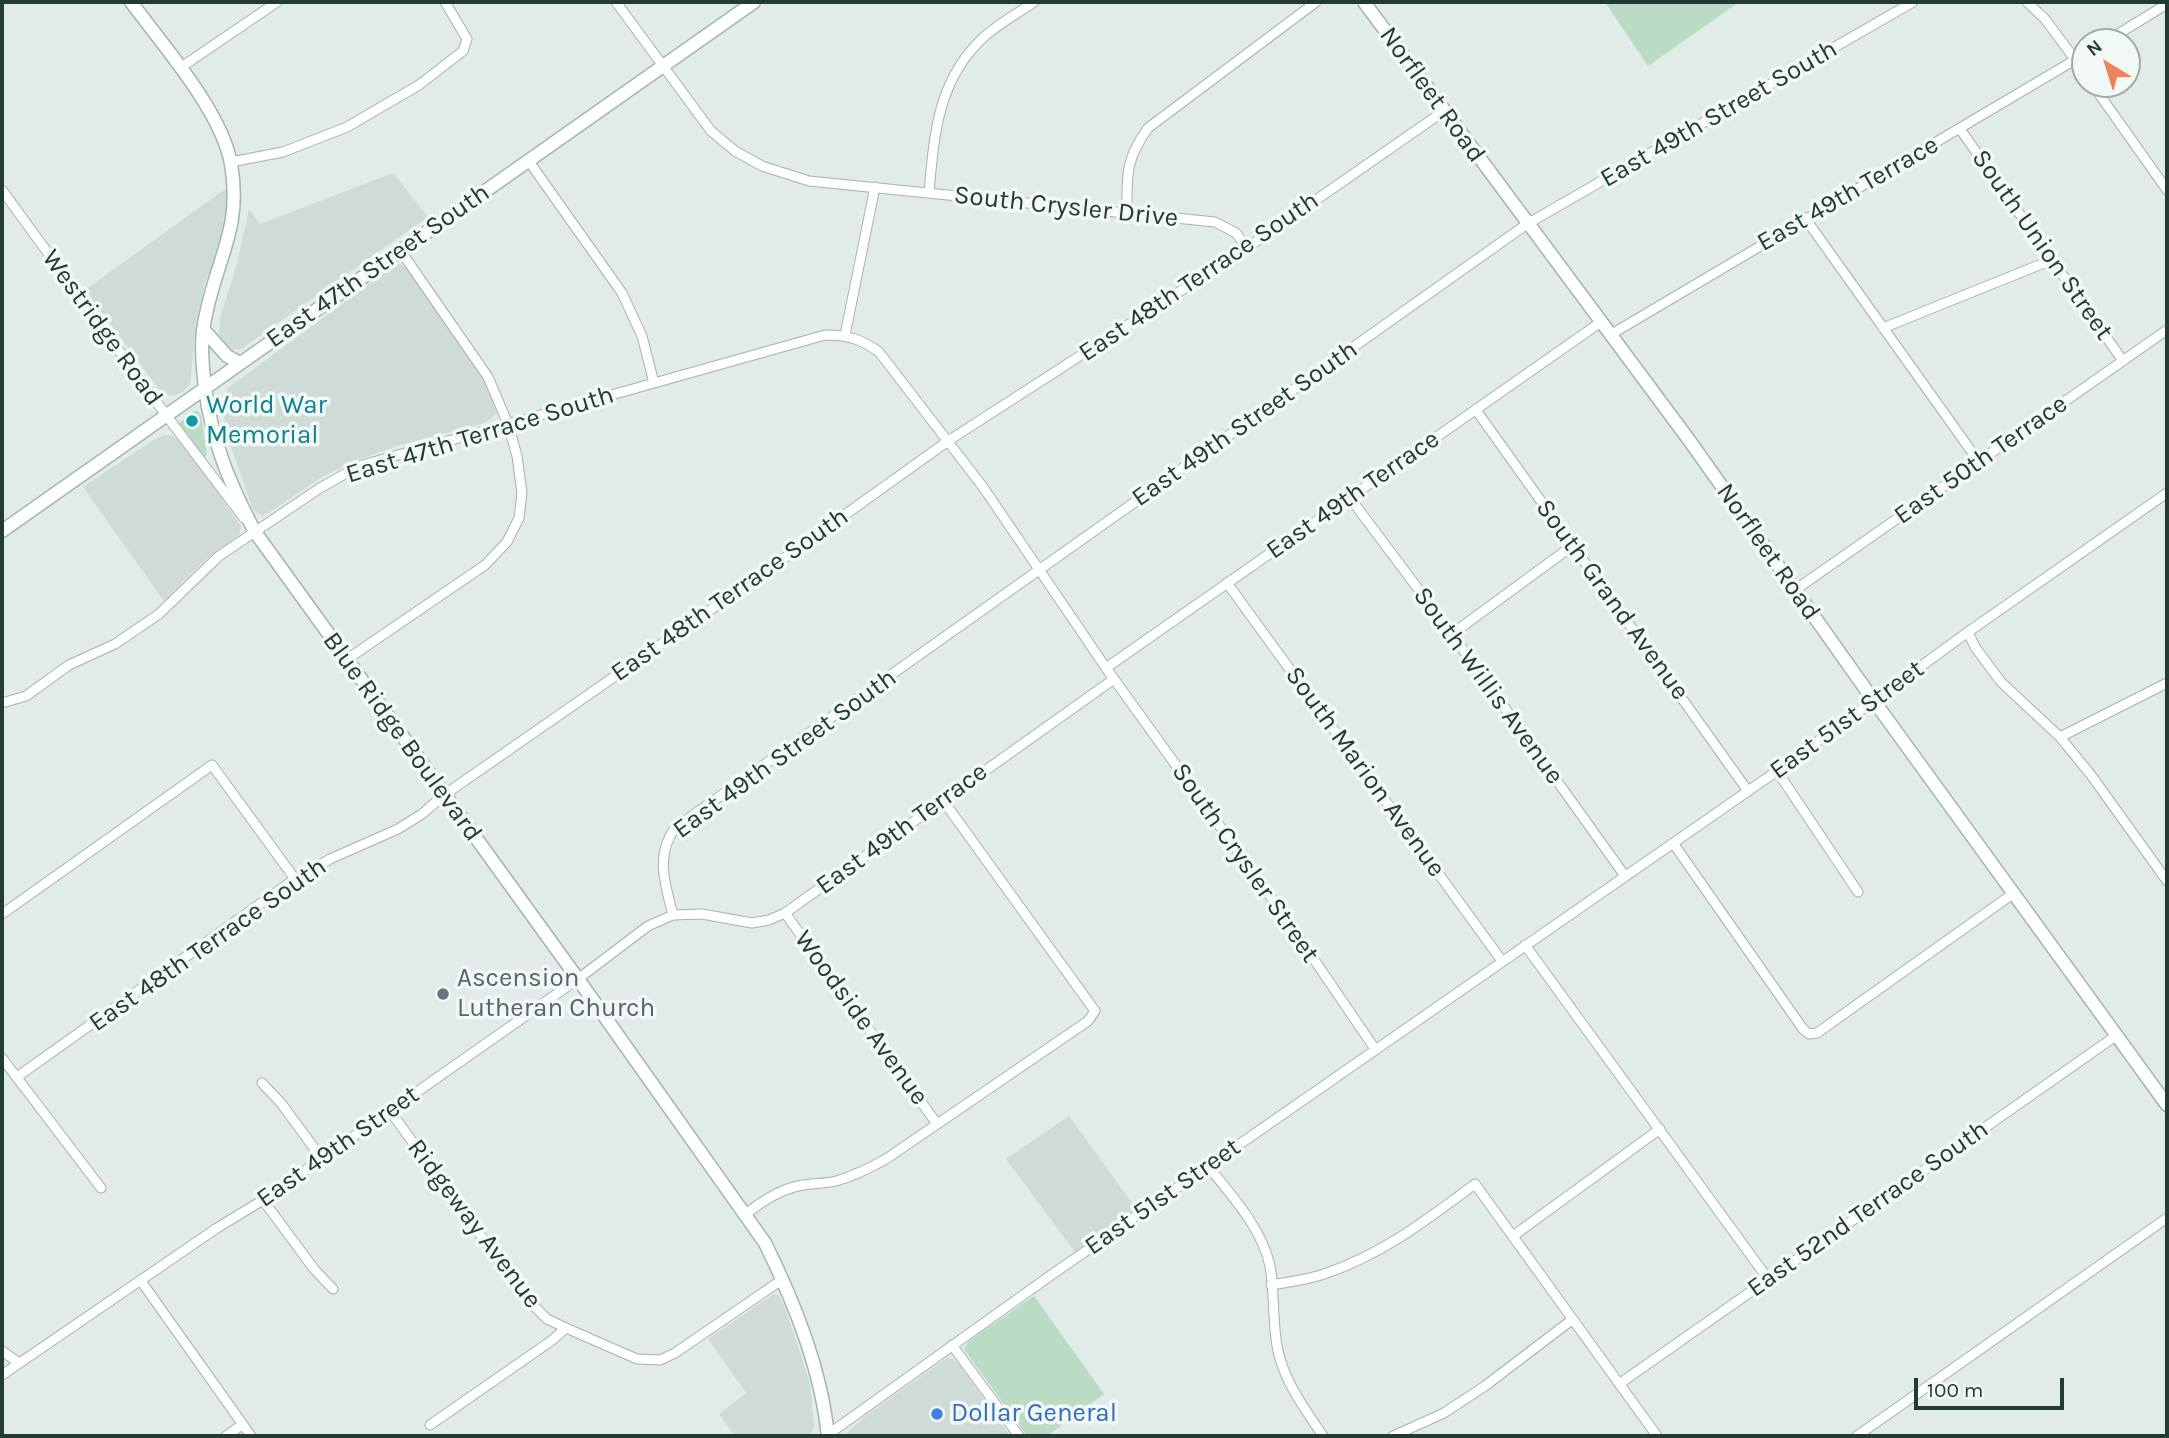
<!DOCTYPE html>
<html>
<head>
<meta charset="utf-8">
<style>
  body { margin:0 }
  #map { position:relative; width:2169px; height:1438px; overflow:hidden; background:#e1ebe7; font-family:Karla,sans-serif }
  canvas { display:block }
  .frame { position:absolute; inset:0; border:4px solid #223b35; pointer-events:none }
  .north { position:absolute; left:2071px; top:28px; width:70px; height:70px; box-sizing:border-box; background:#f1f8f5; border:2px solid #9eaca8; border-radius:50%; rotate:322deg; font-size:19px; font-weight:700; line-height:28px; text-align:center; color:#223b35 }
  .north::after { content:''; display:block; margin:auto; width:24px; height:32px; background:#ed835d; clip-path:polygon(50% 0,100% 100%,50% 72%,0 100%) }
  .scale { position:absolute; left:1914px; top:1378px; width:150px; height:32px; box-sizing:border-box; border:4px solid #223b35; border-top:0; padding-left:9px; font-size:21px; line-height:24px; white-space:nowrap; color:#223b35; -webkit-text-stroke:5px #f1f8f5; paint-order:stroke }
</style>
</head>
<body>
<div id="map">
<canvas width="2169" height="1438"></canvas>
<div class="frame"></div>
<div class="north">N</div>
<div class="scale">100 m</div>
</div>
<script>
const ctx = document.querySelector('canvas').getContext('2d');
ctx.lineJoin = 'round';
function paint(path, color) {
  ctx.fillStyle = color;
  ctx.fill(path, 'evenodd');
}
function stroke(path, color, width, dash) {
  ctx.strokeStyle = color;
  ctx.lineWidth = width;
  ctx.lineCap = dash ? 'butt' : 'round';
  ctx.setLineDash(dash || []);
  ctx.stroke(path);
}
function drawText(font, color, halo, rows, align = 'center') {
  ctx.font = font + ' Karla,sans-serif';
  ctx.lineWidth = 7;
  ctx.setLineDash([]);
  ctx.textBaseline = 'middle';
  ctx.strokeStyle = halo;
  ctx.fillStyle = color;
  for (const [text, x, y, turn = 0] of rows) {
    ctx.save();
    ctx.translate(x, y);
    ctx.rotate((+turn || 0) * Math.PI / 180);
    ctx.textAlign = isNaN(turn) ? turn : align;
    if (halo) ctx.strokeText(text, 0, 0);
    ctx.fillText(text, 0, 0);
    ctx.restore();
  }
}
paint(new Path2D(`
  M393,173L428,217L241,349L229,350L219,337L220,318L238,260L249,209L260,224Z
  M228,187V209L222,245L205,283L196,323L190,384L183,392L174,396L168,395L158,388L85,290Z
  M400,264L407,269L480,373L495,405L496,413L492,418L481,424L400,445L352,462L322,477L270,512L263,515L257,513L252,507L228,438L222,405L228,388L395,265Z
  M164,435H172L186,447L241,526L239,535L206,559L164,601L83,487L155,439Z
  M1069,1116L1136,1209L1075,1252L1006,1159Z
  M774,1294L779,1296L783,1303L803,1361L810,1384L814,1427L809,1436H735L719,1414L746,1393L708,1339Z
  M947,1358L953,1359L959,1364L1010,1436H844L863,1418Z`), '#cfdbd6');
paint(new Path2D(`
  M1605,2H1739L1648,66Z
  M194,411H198L201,416L207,455L204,458L178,424Z
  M1034,1296L1104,1394L1047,1436H1027L964,1349L969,1341Z`), '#badcc4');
const street = new Path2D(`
  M616,2L711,131L735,151L762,166L809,181L1215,222L1236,233L1247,248
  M2027,2L2045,19L2085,73
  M2105,42L2167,4
  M180,68L277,2
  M2092,84L2167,190
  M1960,129L2123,361
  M528,160L622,293L642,336L654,383
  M231,162L283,152L347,127L419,85L463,51L467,39L445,2
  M2,190L166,415L244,518
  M929,193C934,134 938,78 985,36C1000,23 1018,13 1034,2
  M1127,212C1127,175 1125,160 1148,128L1316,2
  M1805,218L1979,462
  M1883,328L2054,259
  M845,335L875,187
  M1610,335L2085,54
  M1476,410L1748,791
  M1350,498L1452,634L1625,876
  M1227,583L1502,961
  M1795,590L2167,330
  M1968,632L1975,647L2001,682L2060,737L2091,775L2167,881
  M1452,634L1572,546
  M346,660L485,565L507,542L519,518L522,493L517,456L508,424L488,377L400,250
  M1106,668L1601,322
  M2,703L26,696L69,665L115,644L159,614L219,556L320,488L359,466L825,335C848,335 861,339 879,352L983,487L1106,668L1281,911L1375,1049
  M2060,737L2167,683
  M1777,771L1858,892
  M1673,843L1803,1029L1809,1034L1817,1033L2014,893
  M785,913L937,1124
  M2,914L212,765L295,879
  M673,915C665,884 655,855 675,828L1527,224L1913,2
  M1525,945L1768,1279
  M2,1058L101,1188
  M17,1077L295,879L330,859L398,829L422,814L444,795L765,572L948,441L1247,248L1444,111
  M262,1083L281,1103L322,1159
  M390,1111L527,1299L547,1319L566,1328
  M1208,1166C1231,1195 1262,1228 1270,1266C1275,1294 1272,1323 1278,1351C1285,1383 1305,1409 1323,1436
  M263,1200L314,1269L333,1289
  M746,1214C761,1202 779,1190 798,1186C811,1183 824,1184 836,1181C854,1176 870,1168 886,1159L1088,1021L1095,1011L942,799
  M1513,1236L1660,1129
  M141,1281L251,1436
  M1271,1285C1288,1282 1307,1280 1324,1274C1381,1255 1427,1220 1475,1184L1657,1436
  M952,1345L1019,1436
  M2,1351L19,1363
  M2,1375L217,1228L263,1200L578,979L648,926L673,915L702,914L752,923L769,920L785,913L1114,679
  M1619,1384L2117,1035
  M430,1425L551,1341L566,1328L637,1359L660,1360L675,1353L783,1279
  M226,1436L242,1425
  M826,1436L1047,1278L1777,771L1968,632L2167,493
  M1393,1436L1444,1413L1485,1386L1573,1319
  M1857,1436L2167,1218`);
const secondary = new Path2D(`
  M131,2C163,45 222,112 231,164C242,227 218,256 206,314C200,339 202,362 205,388C212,442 230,484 255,532L578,979L765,1243C795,1304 821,1369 828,1436
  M1364,2L1689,440L1874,701L2167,1105
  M203,329L227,356L240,363
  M2,531L754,2`);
stroke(street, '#a4b3ae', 11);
stroke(secondary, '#a0b6af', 15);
stroke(street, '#fff', 9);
stroke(secondary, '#fff', 12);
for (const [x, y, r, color] of [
  [192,421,7,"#0f9aa8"],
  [443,994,7,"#6b7280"],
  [937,1414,7,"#3f7fe0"]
]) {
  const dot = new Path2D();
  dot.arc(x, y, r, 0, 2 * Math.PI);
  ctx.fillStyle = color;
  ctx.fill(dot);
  stroke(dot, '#f1f8f5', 2.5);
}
drawText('26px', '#223b35', '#f1f8f5', [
  ["Norfleet Road",1432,95,54],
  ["East 49th Street South",1719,114,-30],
  ["East 49th Terrace",1848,194,-30],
  ["South Crysler Drive",1066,207,6],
  ["South Union Street",2042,245,55],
  ["East 47th Street South",378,266,-35],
  ["East 48th Terrace South",1199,277,-34],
  ["Westridge Road",102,328,54],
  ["East 49th Street South",1245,424,-35],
  ["East 47th Terrace South",480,435,-17],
  ["East 50th Terrace",1981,460,-35],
  ["East 49th Terrace",1353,495,-35],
  ["Norfleet Road",1768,552,55],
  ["East 48th Terrace South",730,595,-35],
  ["South Grand Avenue",1612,600,54],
  ["South Willis Avenue",1488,686,54],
  ["East 51st Street",1847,720,-36],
  ["Blue Ridge Boulevard",402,737,54],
  ["East 49th Street South",785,754,-36],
  ["South Marion Avenue",1365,772,54],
  ["East 49th Terrace",902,829,-36],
  ["South Crysler Street",1245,863,55],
  ["East 48th Terrace South",208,945,-35],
  ["Woodside Avenue",861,1018,54],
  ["East 49th Street",338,1147,-35],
  ["East 51st Street",1163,1197,-35],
  ["East 52nd Terrace South",1868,1209,-35],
  ["Ridgeway Avenue",474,1224,53]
]);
drawText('26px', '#0d838f', '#f1f8f5', [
  ["World War",206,406],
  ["Memorial",206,436]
], 'left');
drawText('26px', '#5b616d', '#f1f8f5', [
  ["Ascension",457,979],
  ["Lutheran Church",457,1009]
], 'left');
drawText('26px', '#366cbe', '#f1f8f5', [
  ["Dollar General",951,1414]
], 'left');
</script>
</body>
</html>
